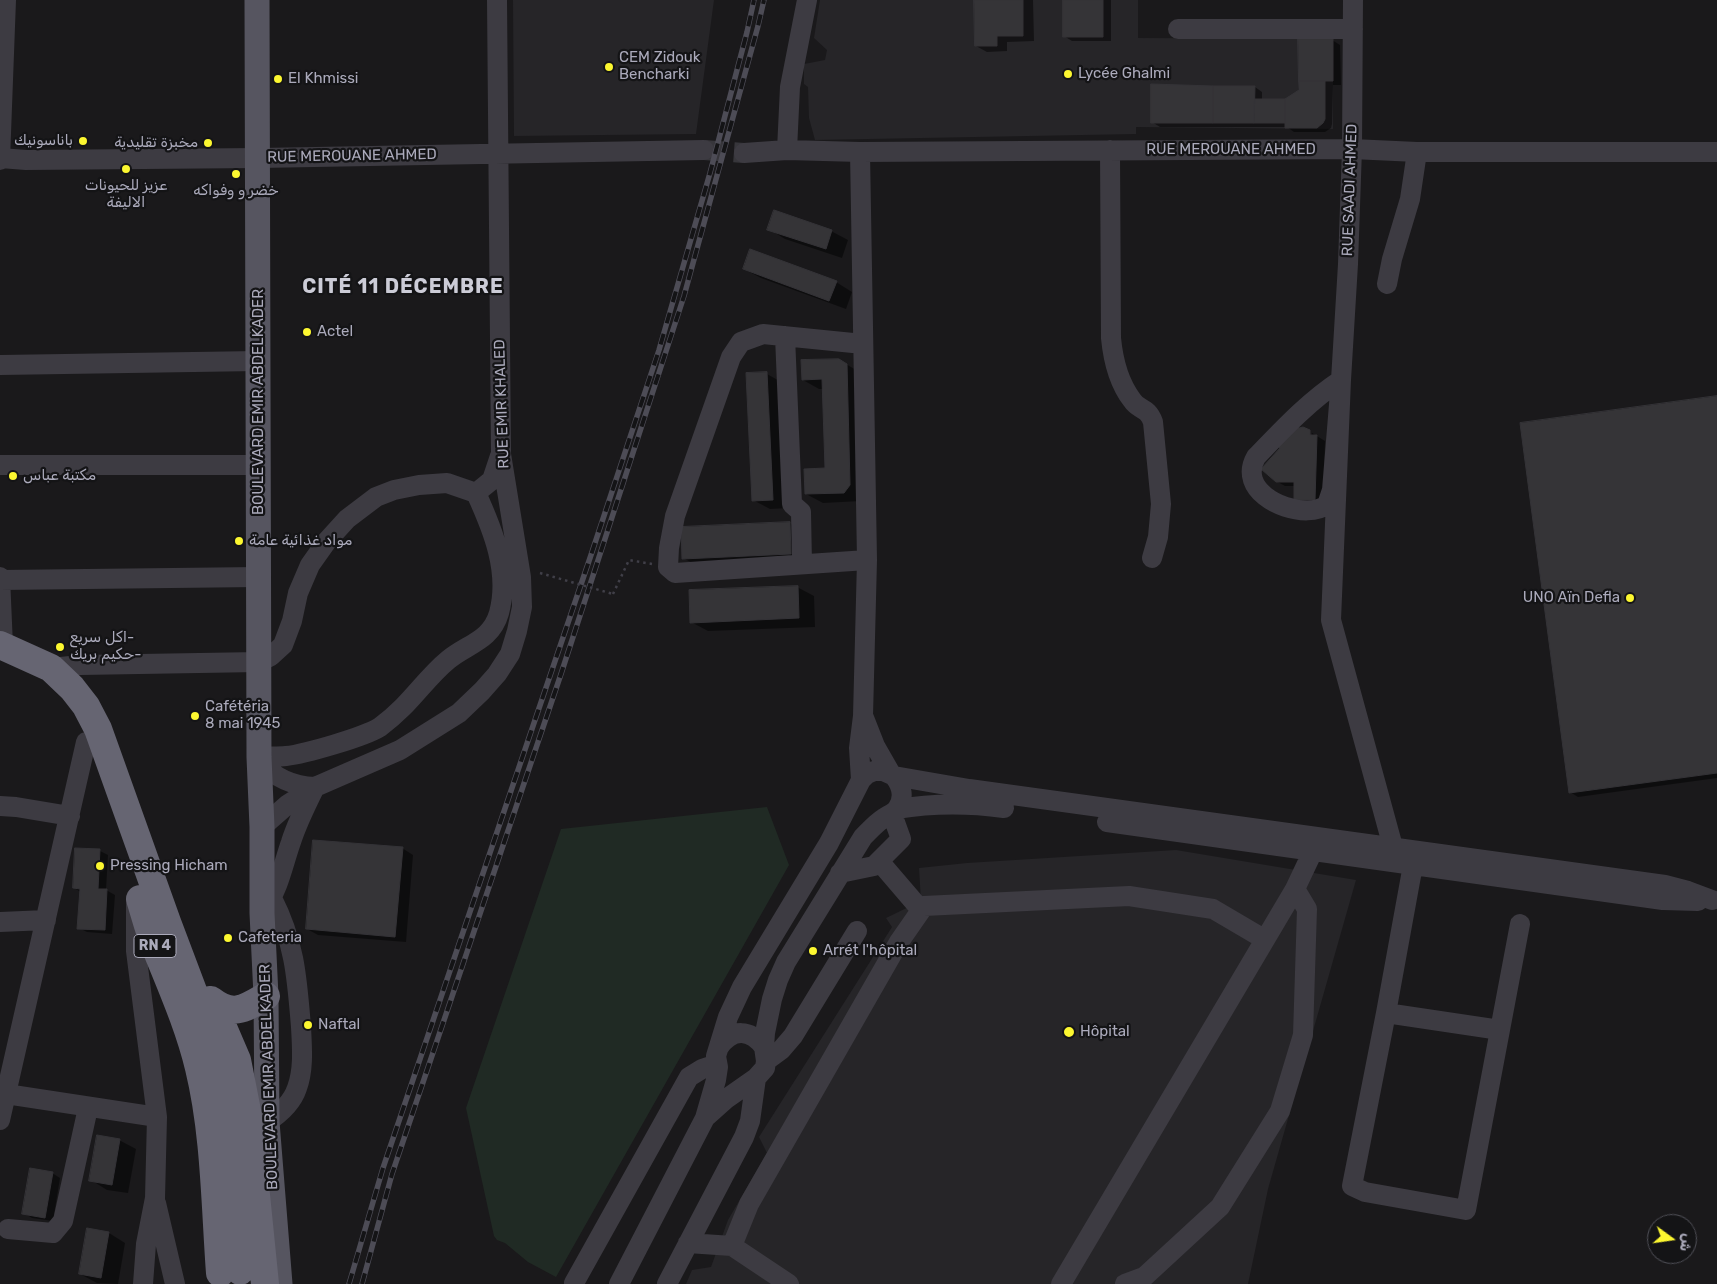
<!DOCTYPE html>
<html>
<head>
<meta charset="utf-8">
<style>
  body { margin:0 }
  #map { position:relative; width:1717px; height:1284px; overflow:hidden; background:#1a191b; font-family:Rubik,"Noto Sans Arabic",sans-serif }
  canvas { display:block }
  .north { position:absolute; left:1647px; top:1214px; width:50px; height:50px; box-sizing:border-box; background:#141416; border:1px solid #505058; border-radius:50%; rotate:104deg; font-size:14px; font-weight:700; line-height:20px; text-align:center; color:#abaabb }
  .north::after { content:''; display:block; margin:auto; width:18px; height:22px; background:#fcf730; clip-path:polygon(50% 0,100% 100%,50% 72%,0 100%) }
</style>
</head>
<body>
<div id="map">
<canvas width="1717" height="1284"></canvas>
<div class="north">ش</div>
</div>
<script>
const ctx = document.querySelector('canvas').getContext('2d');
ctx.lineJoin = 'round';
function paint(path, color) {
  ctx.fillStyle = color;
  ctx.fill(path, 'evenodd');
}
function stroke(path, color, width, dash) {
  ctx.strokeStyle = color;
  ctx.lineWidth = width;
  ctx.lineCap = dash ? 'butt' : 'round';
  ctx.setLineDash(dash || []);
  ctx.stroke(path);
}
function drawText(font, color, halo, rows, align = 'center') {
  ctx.font = font + ' Rubik,"Noto Sans Arabic",sans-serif';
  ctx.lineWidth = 4.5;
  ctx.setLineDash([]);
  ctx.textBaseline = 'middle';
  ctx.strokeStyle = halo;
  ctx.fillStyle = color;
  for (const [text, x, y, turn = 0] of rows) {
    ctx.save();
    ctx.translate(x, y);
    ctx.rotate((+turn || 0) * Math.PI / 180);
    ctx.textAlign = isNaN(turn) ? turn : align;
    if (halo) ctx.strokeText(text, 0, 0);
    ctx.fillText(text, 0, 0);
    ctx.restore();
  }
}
paint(new Path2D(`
  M513,0H714L696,134L514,136Z
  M820,0H1138V38L1333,39V129L1136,127V134L815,140L809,118L808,87L804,84V64L825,60L827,50L814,38Z
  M1176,850L1356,880L1268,1189L1248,1284H686L692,1270L711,1267L728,1220L767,1153L759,1137L892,927L886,918L921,901L919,868L967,863Z`), '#262528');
paint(new Path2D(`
  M767,807L789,865L556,1277L528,1262L505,1243L497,1240L494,1236L466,1108L561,829Z`), '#202a24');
paint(new Path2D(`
  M975,0H1033L1034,41L1007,42V51L987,52L976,46Z
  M1064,0H1111V41H1072L1064,36Z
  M1332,40L1340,45L1341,85H1333L1332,124L1331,128L1325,132H1294L1287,127H1160L1152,122L1255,87L1262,92V100H1286L1300,91Z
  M769,229L831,231L848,240L842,258L785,239Z
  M744,269L836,282L852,292L846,309L761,278Z
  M839,360L856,370L861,501L823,503L806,494L827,469L824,389H819L803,380Z
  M767,374L783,383L789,508L770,509L753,500Z
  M1717,398V778L1578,797L1570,792Z
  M1296,425L1309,431L1311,441L1312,433L1325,441L1323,504L1303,503L1295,486H1285L1276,481L1282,448Z
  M790,523L806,533L807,563L700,567L683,558Z
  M797,587L814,596L815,627L708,631L691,622Z
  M402,848L413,855L406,942L318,935L307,929Z
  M100,851L108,855L106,890L115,895L112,934L87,932L79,928L81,892L74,888Z
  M119,1140L136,1149L128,1193L107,1190L91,1180Z
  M52,1173L60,1178L53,1221L32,1218L24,1213Z
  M88,1230L109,1233L125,1243L118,1284L97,1283L80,1274Z`), '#0007');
const building = new Path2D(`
  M974,0H1023V36H997V46H975Z
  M1063,0H1103V37H1063Z
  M1298,39H1333V81H1299Z
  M1299,81H1325V119L1323,123L1317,128H1285V99L1299,90Z
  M1151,84L1213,86V123H1151Z
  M1213,86H1255L1254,123H1213Z
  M1255,99H1285V123H1254Z
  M774,210L832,230L826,249L767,230Z
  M750,249L837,281L829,301L743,269Z
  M839,359L847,364L850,485L844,493L805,494L804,469L825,468L822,379L802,380L801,360Z
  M767,372L773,500L752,501L746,373Z
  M1717,396V773L1569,793L1520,423Z
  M1296,423L1299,428L1303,427L1310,430V435H1317L1315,500H1294V482H1276L1261,469L1280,448L1277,445Z
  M790,522L791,554L682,559L681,527Z
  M798,586L799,618L690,623L689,590Z
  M313,840L403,847L395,937L306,929Z
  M75,848L100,849L98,889H107L105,930L77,929L80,889L73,888Z
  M97,1135L120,1139L112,1185L89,1181Z
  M30,1168L53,1172L45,1218L22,1214Z
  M87,1228L109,1232L101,1278L79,1274Z`);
paint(building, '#353437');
stroke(building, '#343337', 1);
stroke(new Path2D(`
  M704,150L744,153`), '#37363b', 20, [20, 10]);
stroke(new Path2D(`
  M613,594L629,560L652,564`), '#403f48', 2.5, [2.5, 4]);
stroke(new Path2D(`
  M1353,0L1352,149L1348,264L1341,380L1331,620L1393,847
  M1178,29H1353
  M787,150L790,87L807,0
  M1110,150L1111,338C1113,359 1119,383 1132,400C1139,411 1147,406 1153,422L1161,504L1158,537L1152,558
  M860,152L867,560L863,716L859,748L861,780
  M744,153L787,150L860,152L1352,149L1417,152H1717
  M0,158L26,160L259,158L704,150
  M0,160L6,0
  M1387,284L1392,259L1410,199L1417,152
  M785,336L792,504L801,512L802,564
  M863,344L763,334L741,342L731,357L675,516L669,548L668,567L675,573L867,560
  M0,365L258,361
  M1341,380L1332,490L1327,505C1306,519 1261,504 1253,480C1250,471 1252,464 1256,457C1283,429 1309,401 1341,380Z
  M0,465H259
  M0,577L3,646
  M0,580L258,577
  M51,668L80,665L259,662L271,656L283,645L292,621L298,593L310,565L327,541L347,519L376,497L394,490L419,485L447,483L476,493L492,480L500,456
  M864,718L875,746L891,774
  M259,757C268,756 277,757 286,756C305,754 364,737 380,727C388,721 396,714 403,707C418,692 431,674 448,660C467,644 491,641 499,613C510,572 493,530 476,493
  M259,761C275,778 292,786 315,787
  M0,806L16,807L70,816
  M897,809C933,803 967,803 1004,808
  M1107,822L1663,900L1698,901
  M262,827L287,805L315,787L400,750L459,713L482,691L497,674L510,654L517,631L522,607L521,577L501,454L497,0
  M879,861L921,910
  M1413,865L1386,1013L1352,1186L1365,1192L1466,1210L1520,924
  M840,873L874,866L901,839L892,814
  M136,904V951L157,1117L155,1198L146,1244L143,1284
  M266,908C279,887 283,865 291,842C297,823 306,805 315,787
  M0,922L46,920
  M1386,1013L1500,1030
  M719,1047C733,1028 750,1029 764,1047
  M766,1061L781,1050L793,1036L857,931
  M6,1094L157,1117
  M707,1116L726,1099L756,1078L765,1068L766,1061L764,1047L765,1033L772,999L778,980L786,962L863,837C870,830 876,823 884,818C888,815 894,813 897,809C905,798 902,786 894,776
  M0,1120L86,742
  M267,1122C281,1113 292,1103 297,1088C304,1069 302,1047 301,1027C297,978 295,943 272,898
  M156,1203L175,1284
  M8,1229L53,1233L63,1221L88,1108
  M688,1243L732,1246
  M574,1283L689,1077L702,1069L717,1064
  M619,1284L705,1118L716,1080L718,1067L716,1056L728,1017L742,987L829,843L861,780L867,774L874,771H883L894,776L969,789L1665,885L1688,891L1712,900
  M667,1284L744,1137L750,1121L756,1078
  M789,1284L732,1246L749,1204L899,942L924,906L1129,896L1213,909L1264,939
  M1061,1284L1295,889L1313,851
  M1125,1284L1144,1277L1220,1207L1280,1111L1303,1035L1307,909L1295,889`), '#3d3b42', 20);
stroke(new Path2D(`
  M257,0L259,757L262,827V913L266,996L267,1122L280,1284`), '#565560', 25);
stroke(new Path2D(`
  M0,645L51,668L72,688L86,706L98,729L167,922L210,1036L223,1082L229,1119L240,1271
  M140,899C145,915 149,931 155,946C171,986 189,1026 199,1068C215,1134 215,1206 220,1273
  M211,1000C233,1017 244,1009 266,996
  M222,1025L237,1060L248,1116L265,1284`), '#666572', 28);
const rail = new Path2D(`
  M349,1284L383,1168L591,555L659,350L710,173L747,32L754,0
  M362,1284L392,1174L561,674L684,296L758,26L764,0`);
stroke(rail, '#4d4c56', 5.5);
stroke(rail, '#141416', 4, [11]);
stroke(new Path2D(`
  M540,573L613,594`), '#403f48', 2.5, [2.5, 4]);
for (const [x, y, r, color] of [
  [609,67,5,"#fcf730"],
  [1068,74,5,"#fcf730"],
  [278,79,5,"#fcf730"],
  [83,141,5,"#fcf730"],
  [208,143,5,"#fcf730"],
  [126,169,5,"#fcf730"],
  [236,174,5,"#fcf730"],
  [307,332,5,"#fcf730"],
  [13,476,5,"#fcf730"],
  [239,541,5,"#fcf730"],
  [1630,598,5,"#fcf730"],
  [60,647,5,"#fcf730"],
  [195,716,5,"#fcf730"],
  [100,866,5,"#fcf730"],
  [228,938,5,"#fcf730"],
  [813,951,5,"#fcf730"],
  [308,1025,5,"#fcf730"],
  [1069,1032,6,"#fcf730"]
]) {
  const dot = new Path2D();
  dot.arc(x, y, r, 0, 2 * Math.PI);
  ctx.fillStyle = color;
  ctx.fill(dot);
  stroke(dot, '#141416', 2);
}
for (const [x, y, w] of [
  [155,946,42]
]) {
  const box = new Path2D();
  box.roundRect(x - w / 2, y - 11.5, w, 23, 4);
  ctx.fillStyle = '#141416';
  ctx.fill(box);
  stroke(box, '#abaabb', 1);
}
drawText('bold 14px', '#abaabb', null, [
  ["RN 4",155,946]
]);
drawText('15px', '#abaabb', '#141416', [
  ["CEM Zidouk",619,58],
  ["Bencharki",619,75],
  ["Lycée Ghalmi",1078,74],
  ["El Khmissi",288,79],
  ["باناسونيك",73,141,"right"],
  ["مخبزة تقليدية",198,143,"right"],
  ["عزيز للحيونات",126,186,"center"],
  ["الاليفة",126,203,"center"],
  ["خضر و وفواكه",236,191,"center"],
  ["Actel",317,332],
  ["مكتبة عباس",23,476],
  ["مواد غذائية عامة",249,541],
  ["UNO Aïn Defla",1620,598,"right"],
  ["اكل سريع-",70,638],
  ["حكيم بريك-",70,655],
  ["Cafétéria",205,707],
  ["8 mai 1945",205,724],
  ["Pressing Hicham",110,866],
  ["Cafeteria",238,938],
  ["Arrét l'hôpital",823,951],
  ["Naftal",318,1025],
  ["Hôpital",1080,1032]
], 'left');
drawText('15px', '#abaabb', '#141416', [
  ["RUE MEROUANE AHMED",1231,150],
  ["RUE MEROUANE AHMED",352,156,-1],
  ["RUE SAADI AHMED",1350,190,-88],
  ["BOULEVARD EMIR ABDELKADER",259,402,-90],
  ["RUE EMIR KHALED",502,404,-92],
  ["BOULEVARD EMIR ABDELKADER",269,1077,-92]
]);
ctx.letterSpacing = '1px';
drawText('bold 20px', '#ccccd7', '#141416', [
  ["CITÉ 11 DÉCEMBRE",403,287]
]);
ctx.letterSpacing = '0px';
</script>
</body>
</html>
